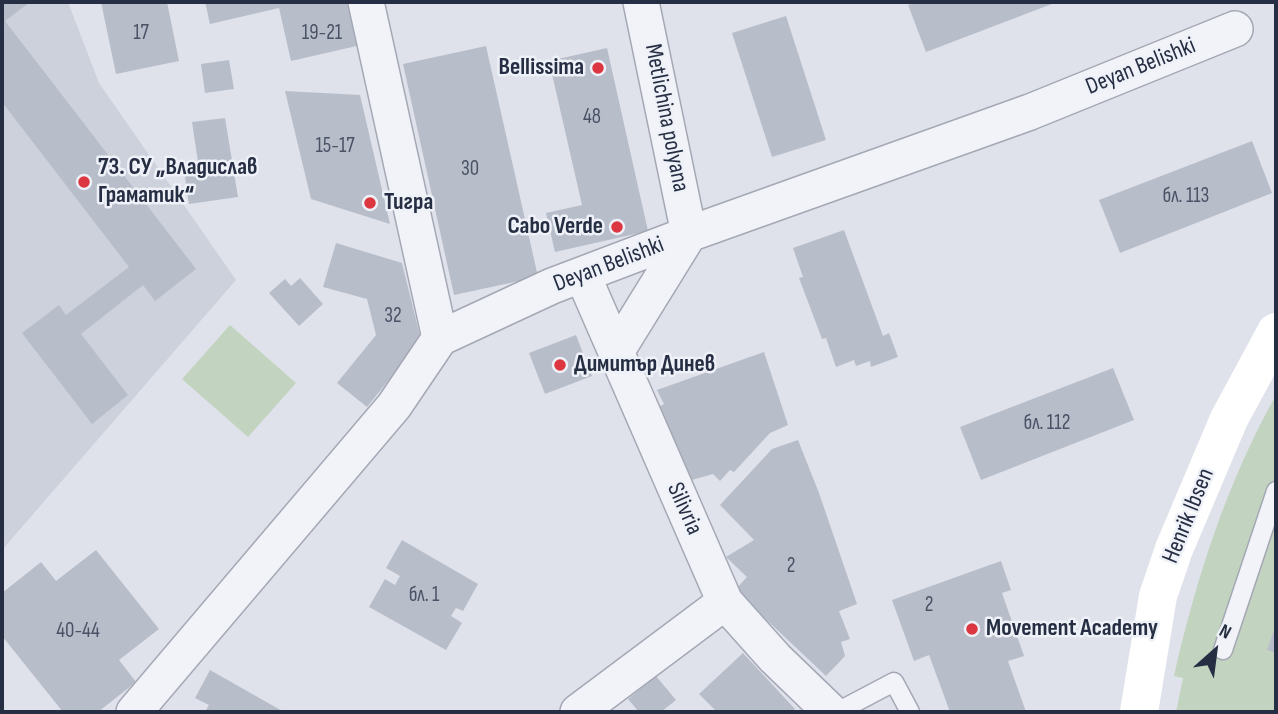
<!DOCTYPE html>
<html>
<head>
<meta charset="utf-8">
<style>
  body { margin:0 }
  #map { position:relative; width:1278px; height:714px; overflow:hidden; background:#dfe2ea; font-family:"Sofia Sans Condensed",sans-serif }
  canvas { display:block }
  .frame { position:absolute; inset:0; border:4px solid #262e43; pointer-events:none }
  .north { position:absolute; left:1180px; top:616px; width:70px; height:70px; -webkit-text-stroke:5px #eef1f7; paint-order:stroke; rotate:28deg; font-size:19px; font-weight:700; line-height:28px; text-align:center; color:#262e43 }
  .north::after { content:''; display:block; margin:auto; width:24px; height:32px; background:#262e43; clip-path:polygon(50% 0,100% 100%,50% 72%,0 100%) }
</style>
</head>
<body>
<div id="map">
<canvas width="1278" height="714"></canvas>
<div class="frame"></div>
<div class="north">N</div>
</div>
<script>
const ctx = document.querySelector('canvas').getContext('2d');
ctx.lineJoin = 'round';
function paint(path, color) {
  ctx.fillStyle = color;
  ctx.fill(path, 'evenodd');
}
function stroke(path, color, width, dash) {
  ctx.strokeStyle = color;
  ctx.lineWidth = width;
  ctx.lineCap = dash ? 'butt' : 'round';
  ctx.setLineDash(dash || []);
  ctx.stroke(path);
}
function drawText(font, color, halo, rows, align = 'center') {
  ctx.font = font + ' "Sofia Sans Condensed",sans-serif';
  ctx.lineWidth = 5;
  ctx.setLineDash([]);
  ctx.textBaseline = 'middle';
  ctx.strokeStyle = halo;
  ctx.fillStyle = color;
  for (const [text, x, y, turn = 0] of rows) {
    ctx.save();
    ctx.translate(x, y);
    ctx.rotate((+turn || 0) * Math.PI / 180);
    ctx.textAlign = isNaN(turn) ? turn : align;
    if (halo) ctx.strokeText(text, 0, 0);
    ctx.fillText(text, 0, 0);
    ctx.restore();
  }
}
paint(new Path2D(`
  M2,2H68L99,83L236,280L2,550Z`), '#cdd1dc');
paint(new Path2D(`
  M230,325L296,383L248,437L182,379Z
  M1276,395V712H1176L1183,678L1174,676C1196,579 1227,482 1276,395Z`), '#c2d4bf');
paint(new Path2D(`
  M2,2H30L5,21L196,269L155,301L143,285L81,334L128,395L92,424L22,333L59,305L66,315L129,267L2,102Z
  M101,2H167L179,61L116,74Z
  M205,2H351L361,45L291,61L279,8L210,24Z
  M918,2H1057L926,52L908,5Z
  M786,16L826,140L772,157L732,33Z
  M486,46L538,277L454,295L403,64Z
  M607,48L648,231L555,252L546,213L582,205L549,61Z
  M229,60L234,89L205,93L201,64Z
  M285,91L360,95L390,224L311,199Z
  M225,118L238,197L189,204L183,164L198,162L192,122Z
  M1252,141L1272,193L1120,253L1099,200Z
  M844,230L883,336L889,333L898,357L871,367L870,361L856,366L854,360L836,367L826,338L822,339L799,278L803,277L793,248Z
  M336,243L402,263L421,340L367,407L337,383L376,335L367,299L323,287Z
  M300,278L323,304L299,326L269,293L285,279L291,286Z
  M576,335L592,376L545,394L529,353Z
  M764,352L788,425L770,433L734,472L730,470L720,481L713,474L685,482L654,410L664,404L657,390Z
  M1113,368L1134,420L981,480L960,427Z
  M798,440L819,493L857,604L839,611L850,639L841,642L845,656L826,676L735,590L747,577L726,557L754,540L720,505L772,449Z
  M402,540L478,584L463,611L456,608L451,616L462,623L446,650L369,607L385,579L395,585L400,576L386,568Z
  M96,550L159,629L119,660L136,682L98,712H63L2,636V593L41,562L56,581Z
  M1001,561L1011,590L1002,593L1024,656L1008,661L1026,712H950L929,655L914,661L892,600Z
  M1276,625V653L1267,650Z
  M743,653L795,709L791,712H717L699,694Z
  M210,670L284,712H205L209,705L195,698Z
  M656,676L676,700L661,712H639L628,699Z`), '#b8bdca');
const service = new Path2D(`
  M1223,650L1276,491
  M837,712L894,682L910,712`);
const minor = new Path2D(`
  M366,2L440,338
  M641,2L689,234
  M583,276L725,602L775,658L831,712
  M616,352L689,234
  M134,712L394,406L440,338L552,286L689,234L1030,112L1235,29
  M578,712L725,602`);
stroke(service, '#a4a8b5', 21);
stroke(minor, '#a4a8b5', 38);
stroke(service, '#f2f3f8', 18);
stroke(minor, '#f2f3f8', 35);
stroke(new Path2D(`
  M1139,712L1158,596L1174,549L1229,419L1276,332`), '#fff', 38);
for (const [x, y, r, color] of [
  [598,68,7,"#dc3741"],
  [84,182,7,"#dc3741"],
  [370,203,7,"#dc3741"],
  [617,227,7,"#dc3741"],
  [560,365,7,"#dc3741"],
  [972,629,7,"#dc3741"]
]) {
  const dot = new Path2D();
  dot.arc(x, y, r, 0, 2 * Math.PI);
  ctx.fillStyle = color;
  ctx.fill(dot);
  stroke(dot, '#eef1f7', 2.5);
}
drawText('21px', '#4a5265', null, [
  ["17",141,34],
  ["19-21",322,34],
  ["48",592,118],
  ["15-17",335,147],
  ["30",470,170],
  ["бл. 113",1186,197],
  ["32",393,317],
  ["бл. 112",1047,424],
  ["2",791,567],
  ["бл. 1",424,596],
  ["2",929,606],
  ["40-44",78,632]
]);
drawText('24px', '#262e43', '#eef1f7', [
  ["Deyan Belishki",1141,67,-22],
  ["Metlichina polyana",666,118,79],
  ["Deyan Belishki",609,265,-21],
  ["Silivria",684,509,66],
  ["Henrik Ibsen",1189,516,-68]
]);
drawText('bold 24px', '#262e43', '#eef1f7', [
  ["Bellissima",584,68,"right"],
  ["73. СУ „Владислав",98,168],
  ["Граматик“",98,196],
  ["Тигра",384,203],
  ["Cabo Verde",603,227,"right"],
  ["Димитър Динев",574,365],
  ["Movement Academy",986,629]
], 'left');
</script>
</body>
</html>
